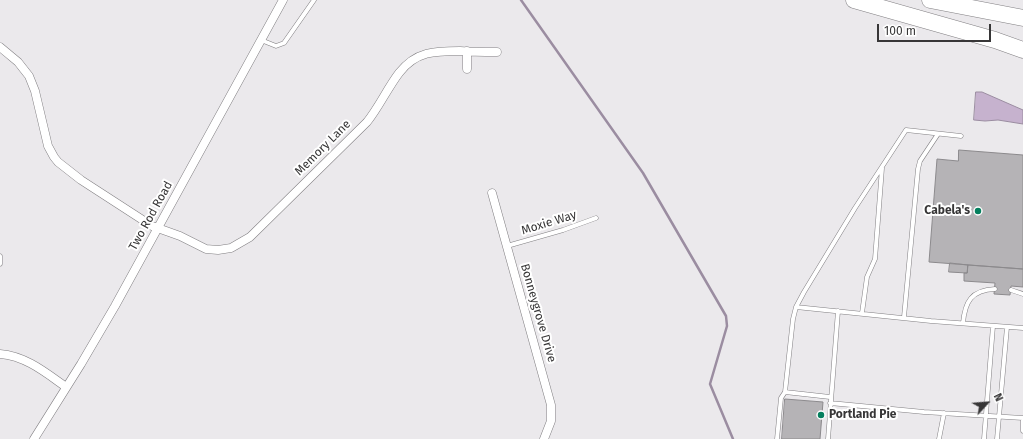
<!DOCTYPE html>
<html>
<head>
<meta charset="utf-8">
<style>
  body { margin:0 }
  #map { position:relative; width:1023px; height:439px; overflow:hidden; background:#ebe9ec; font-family:"Fira Sans",sans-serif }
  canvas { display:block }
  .north { position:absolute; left:967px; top:383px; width:40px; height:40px; -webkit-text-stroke:3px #fff; paint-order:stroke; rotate:64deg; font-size:11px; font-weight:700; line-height:16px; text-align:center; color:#373637 }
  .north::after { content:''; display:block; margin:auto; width:14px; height:18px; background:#373637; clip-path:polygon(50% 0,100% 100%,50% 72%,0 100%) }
  .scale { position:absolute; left:877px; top:24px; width:114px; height:18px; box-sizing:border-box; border:2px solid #373637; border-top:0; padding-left:5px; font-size:12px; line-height:14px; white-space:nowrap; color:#373637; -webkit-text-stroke:3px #fff; paint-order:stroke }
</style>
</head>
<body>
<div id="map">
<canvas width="1023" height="439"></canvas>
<div class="north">N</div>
<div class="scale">100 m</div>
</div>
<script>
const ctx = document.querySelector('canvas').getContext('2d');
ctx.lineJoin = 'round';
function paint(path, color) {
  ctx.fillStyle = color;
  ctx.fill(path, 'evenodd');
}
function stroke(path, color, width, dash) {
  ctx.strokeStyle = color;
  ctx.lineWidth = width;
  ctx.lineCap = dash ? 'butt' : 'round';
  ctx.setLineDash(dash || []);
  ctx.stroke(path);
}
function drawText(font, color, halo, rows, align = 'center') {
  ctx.font = font + ' "Fira Sans",sans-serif';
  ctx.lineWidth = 4;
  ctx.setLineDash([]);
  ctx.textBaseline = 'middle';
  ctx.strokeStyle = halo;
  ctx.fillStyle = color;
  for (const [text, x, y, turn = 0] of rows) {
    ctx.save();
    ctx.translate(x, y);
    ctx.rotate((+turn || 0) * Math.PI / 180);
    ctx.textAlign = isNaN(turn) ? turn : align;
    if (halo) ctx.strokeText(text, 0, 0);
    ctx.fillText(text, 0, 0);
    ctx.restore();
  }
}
const water = new Path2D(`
  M976,92H982L1023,110V124L998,120L985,121L974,120Z`);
paint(water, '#c6b2ce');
stroke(water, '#9b8da1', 1);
stroke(new Path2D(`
  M521,0L643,173L726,316L727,326L710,384L733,439`), '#9b8da1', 2.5);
const building = new Path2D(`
  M959,150L1023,155V269L929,262L937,159L958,161Z
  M950,263L968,265L967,273L949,272Z
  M968,265L1023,269V287L1011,286L1010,295L994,294L995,283L964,281V273H967Z
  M785,399L823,402L820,439H782Z`);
paint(building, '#b5b3b6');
stroke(building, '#8c8a8d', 1);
const service = new Path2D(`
  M261,40L276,46L284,43L314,0
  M507,246L563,230L596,218
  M0,256V264
  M1011,290L1023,294
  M796,307L931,321L1023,328
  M862,313L867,277L875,259L882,168
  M904,317L918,169L920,161L938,134
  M963,323C965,302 971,290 995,289
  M785,392L830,397
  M830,403L924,412L1023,418V431
  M777,439L781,398L785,392L793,319L796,307L804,292L855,208L906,130L961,136
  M828,439L838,311
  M939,439L944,413
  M984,439L993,326
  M997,439L1007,327`);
const minor = new Path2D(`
  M0,47L18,62L29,76L35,91L48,146L54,157L58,162L81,180L152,226L180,236L206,249L218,250L231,248L250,237L367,122C379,107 387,89 399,73C416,51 435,51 460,51C473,52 485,52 497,52
  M467,69V51
  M492,193L551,405V421L544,439
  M0,354C26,356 46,373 66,387
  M34,439L81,364L115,306L283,0`);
const motorway = new Path2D(`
  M854,0L995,40L1023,50
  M930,0L1023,18`);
stroke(service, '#817f82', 5);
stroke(minor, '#817f82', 9);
stroke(motorway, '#817f82', 17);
stroke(service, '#fff', 4);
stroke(minor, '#fff', 8);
stroke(motorway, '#fff', 16);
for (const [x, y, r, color] of [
  [978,211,4,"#057f5e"],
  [821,415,4,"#057f5e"]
]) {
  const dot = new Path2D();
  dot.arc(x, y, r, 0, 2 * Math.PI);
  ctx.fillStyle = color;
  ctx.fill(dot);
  stroke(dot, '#fff', 1.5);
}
drawText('12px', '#373637', '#fff', [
  ["Memory Lane",323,148,-45],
  ["Two Rod Road",151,216,-61],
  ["Moxie Way",549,223,-17],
  ["Bonneygrove Drive",538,313,74]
]);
drawText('bold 12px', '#373637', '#fff', [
  ["Cabela's",970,211],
  ["Portland Pie",829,415,"left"]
], 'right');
</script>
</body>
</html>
